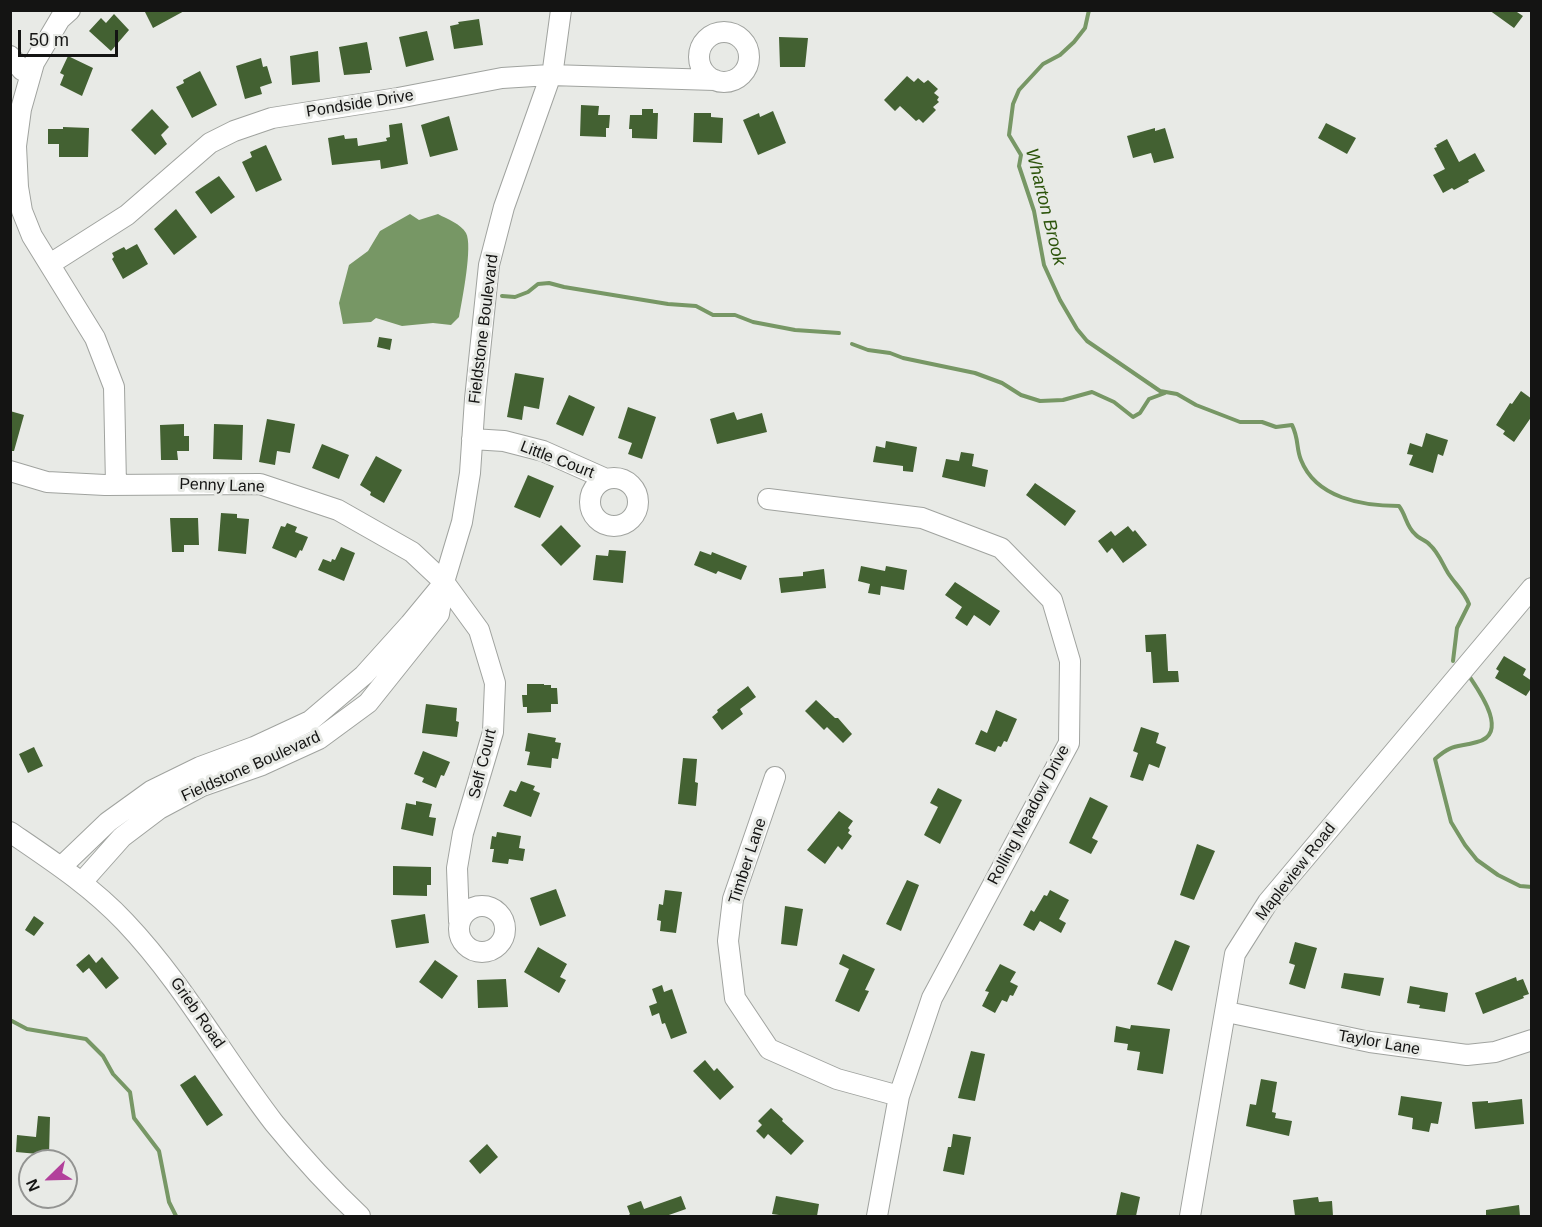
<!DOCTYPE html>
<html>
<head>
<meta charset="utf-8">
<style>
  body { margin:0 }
  #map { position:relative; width:1542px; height:1227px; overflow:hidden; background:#e8eae6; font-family:Arial,sans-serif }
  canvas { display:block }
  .frame { position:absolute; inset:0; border:12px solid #141413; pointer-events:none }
  .north { position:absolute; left:18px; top:1149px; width:60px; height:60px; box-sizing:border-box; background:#e8eae6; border:2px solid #939492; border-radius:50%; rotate:247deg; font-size:16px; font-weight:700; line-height:24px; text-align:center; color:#141413 }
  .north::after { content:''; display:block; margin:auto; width:21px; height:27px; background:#b2409b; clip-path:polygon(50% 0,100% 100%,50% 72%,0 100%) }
  .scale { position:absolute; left:18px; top:30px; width:100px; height:27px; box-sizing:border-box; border:3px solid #141413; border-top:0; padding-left:8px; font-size:18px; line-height:21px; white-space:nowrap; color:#141413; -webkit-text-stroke:4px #e8eae6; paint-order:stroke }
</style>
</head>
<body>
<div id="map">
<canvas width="1542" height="1227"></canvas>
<div class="frame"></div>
<div class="north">N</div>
<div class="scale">50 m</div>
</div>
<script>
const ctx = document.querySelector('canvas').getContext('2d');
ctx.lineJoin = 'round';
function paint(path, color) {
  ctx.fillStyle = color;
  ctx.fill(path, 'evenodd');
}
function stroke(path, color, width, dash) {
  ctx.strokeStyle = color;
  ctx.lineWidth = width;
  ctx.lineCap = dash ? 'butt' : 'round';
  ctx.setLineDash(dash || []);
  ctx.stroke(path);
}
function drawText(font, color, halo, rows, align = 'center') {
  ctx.font = font + ' Arial,sans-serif';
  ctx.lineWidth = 6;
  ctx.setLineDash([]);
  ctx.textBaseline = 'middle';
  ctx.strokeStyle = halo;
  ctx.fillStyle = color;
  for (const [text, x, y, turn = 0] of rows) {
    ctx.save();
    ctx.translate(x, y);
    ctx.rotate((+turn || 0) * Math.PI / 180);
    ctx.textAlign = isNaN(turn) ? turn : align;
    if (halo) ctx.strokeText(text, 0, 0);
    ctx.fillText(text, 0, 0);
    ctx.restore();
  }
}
paint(new Path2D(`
  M410,214L419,220L438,214C447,219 461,224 466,233C473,245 462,301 459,317L451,325L433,323L402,326L376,318L371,322L343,324L339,303L349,265L368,251L380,231Z`), '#779765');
stroke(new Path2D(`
  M1089,10L1085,28L1074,42L1060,55L1043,64L1019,90L1013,104L1009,135L1021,155L1019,166L1034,211L1044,265L1060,300L1077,329L1087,341L1160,391L1177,394L1196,405L1240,422H1262L1276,427L1292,425C1299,439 1296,448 1301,460C1316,498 1362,506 1399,506C1406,515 1406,526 1415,534C1419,539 1426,540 1430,545C1438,552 1442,563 1448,573C1455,584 1464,591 1469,604L1457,628L1453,661
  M502,296L515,297L528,292L538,284L549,283L564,287L668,304L696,306L713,315H735L753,322L795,330L839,333
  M852,344L868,350L890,353L903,358L975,373L1002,383L1021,395L1040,401L1063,400L1092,392L1114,402L1133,417L1140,413L1149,399L1165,393
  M1469,676C1479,691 1510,734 1477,742C1457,748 1453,743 1435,759L1451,822L1465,845L1477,860L1498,875L1520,886L1532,887
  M10,1020L27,1029L86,1039L103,1056L113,1074L130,1092L134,1118L159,1151L169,1202L176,1216`), '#779765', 4);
paint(new Path2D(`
  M144,10H186L153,28Z
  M1489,10H1514L1523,16L1514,28Z
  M114,14L129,30L111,51L89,31L101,18L106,23Z
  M479,19L483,45L454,49L450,26L459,24L458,22Z
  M427,31L434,60L406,67L399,37Z
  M779,37L808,38L805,67H780Z
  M367,42L372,70H370V73L344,75L339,47Z
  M318,51L320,82L292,85L290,56Z
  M68,56L93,68L82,96L60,85L64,75L60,73Z
  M261,58L263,67L267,66L272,83L260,87L262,94L245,99L236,66Z
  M200,71L217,105L192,118L176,87L184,83L183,80Z
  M907,76L914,82L918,78L924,83L928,80L938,89L934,93L939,97L937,100L939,102L933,107L936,110L923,123L919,119L916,121L900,106L895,111L884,100Z
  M581,105L599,106L598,115H610L609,128H606V137L580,136Z
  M152,109L169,127L161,135L167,144L155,155L131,130Z
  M642,109H653V113H658L657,139L632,138V129H629L630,115H642Z
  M773,111L786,143L758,155L743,120L759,113L760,117Z
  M694,113H711V117L723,118L722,143L693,142Z
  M449,116L458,150L430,157L421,125Z
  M402,123L408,164L381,169L380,160L332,165L328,138L344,135L345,139L357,138L358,146L387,141L386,138L390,137L389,125Z
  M1326,123L1356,138L1347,154L1318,138Z
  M63,127L89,128L88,157H59V144H48V129H63Z
  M1155,128V131L1165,128L1174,158L1154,163L1151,153L1133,158L1127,136Z
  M1447,139L1459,162L1475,153L1485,171L1468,180L1469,182L1454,190L1452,188L1443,193L1433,175L1445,169L1434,148L1437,147L1436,145Z
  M266,145L282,180L256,192L242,162L252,157L250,152Z
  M219,176L235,197L211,214L195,192Z
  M176,209L197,237L174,255L154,229Z
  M137,244L148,264L123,279L112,259L114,257L112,253L124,247L126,250Z
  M379,337L392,339L390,350L377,347Z
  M515,373L544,378L539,409L524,406L522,420L507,417Z
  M1521,391L1532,399V416L1514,442L1503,434L1505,431L1496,425L1510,403L1512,404Z
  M569,395L595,407L583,436L556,424Z
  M628,407L656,417L642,459L628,454L632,443L618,438Z
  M10,411L24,415L14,451H10Z
  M734,412L737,420L762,413L767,432L717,444L710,419Z
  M267,419L295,424L290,453L277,451L275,465L259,462Z
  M184,424V436H189V451H177L178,460H161L160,425Z
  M214,424L243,425L242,460L213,459Z
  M1426,433L1448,440L1443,456L1438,454L1433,473L1409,465L1413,455L1407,454L1410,443L1422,447Z
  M886,441L917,447L913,472L903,471V466L873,462L876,446L885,448Z
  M322,444L349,455L339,479L312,468Z
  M961,452L974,454L972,466L988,470L985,487L942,477L946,459L959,461Z
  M376,456L402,470L384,503L370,495L371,492L360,485Z
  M528,475L554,486L540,518L514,507Z
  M1035,483L1076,511L1065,526L1026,495Z
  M221,513L237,514V518L249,519L246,554L218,551Z
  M170,518H198L199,545H184V552H172Z
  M287,523L297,527L295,532L308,537L302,551L300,550L296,558L272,548L281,526L285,527Z
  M561,525L581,546L561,566L541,545Z
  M1128,526L1133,532L1135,530L1147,545L1123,563L1112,548L1107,553L1098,541L1111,531L1115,536Z
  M341,547L355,553L344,581L318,570L323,559L331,562L332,559L335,560Z
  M609,550L626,551L623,583L593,580L596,555L608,556Z
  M700,551L711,555L712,552L747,566L741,580L718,571L716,574L694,565Z
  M861,566L885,571L886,566L907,570L904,590L881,586L880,595L868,593L870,584L858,581Z
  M824,569L826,588L781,593L779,578L803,576V572Z
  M955,582L1000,611L990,626L974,615L967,626L955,618L962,607L945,595Z
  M1166,634L1168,671H1178L1179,682L1153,683L1151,652H1146L1145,635Z
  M1504,656L1526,669L1523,675L1532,681V687L1526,696L1495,678L1499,671L1496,669Z
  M527,684H544V685H551V688H557L558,704H551V712L527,713V707H523L522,695H527Z
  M748,686L756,697L740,709L743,714L722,730L712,717L718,712L717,710Z
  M816,700L835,718H838L852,734L843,743L827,727L824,730L805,711Z
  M426,704L457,708L456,721L459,722L457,737L422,733Z
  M996,710L1017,719L1007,742L1004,741L1001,747L998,746L995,752L975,744L981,730L987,733Z
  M1141,727L1159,733L1156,743L1166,747L1159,768L1149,764L1143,781L1130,777L1138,753L1133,751Z
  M528,733L556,738L555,742L561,743L558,759L552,758L551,768L527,765L530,752L525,751Z
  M34,747L43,766L28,773L19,754Z
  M423,751L450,762L444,776L441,775L436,788L422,782L424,778L414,774Z
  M683,758L697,759L695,782L698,783L696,806L678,804Z
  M521,781L535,786L533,790L540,793L531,817L503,806L510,790L516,792Z
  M938,788L962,800L940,844L924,835L938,807L930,803Z
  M1090,797L1108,806L1092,838L1098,841L1091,854L1069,843Z
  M416,801L432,804L429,817L436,818L433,836L401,829L406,803L416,805Z
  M839,811L853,821L848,828L850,830L848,833L852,836L842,850L838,846L825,864L807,850Z
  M497,832L521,836L519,848L525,849L523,861L509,859L508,864L492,862L494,849H490L492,836L496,837Z
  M1197,844L1215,851L1194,900L1180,895Z
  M393,866L431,867V885H427V896L393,895Z
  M907,880L919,885L901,931L886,924Z
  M556,889L566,916L540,926L530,898Z
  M665,890L682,892L676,933L660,931L661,921L657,920L659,904L663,905Z
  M1050,890L1069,900L1059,919L1066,923L1061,933L1040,921L1034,931L1023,925L1031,910L1034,912L1044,895L1047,896Z
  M785,906L803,909L797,946L781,944Z
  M425,914L429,943L396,948L391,920Z
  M34,916L44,923L34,936L25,930Z
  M1175,940L1190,946L1172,991L1157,984Z
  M1295,942L1317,948L1305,989L1289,984L1295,965L1289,963Z
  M538,947L567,964L560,977L566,980L559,993L524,972Z
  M89,954L96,963L102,957L119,978L106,989L89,968L83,973L76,965Z
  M843,954L875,969L865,990L869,991L859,1012L835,1001L849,969L839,964Z
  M435,960L458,976L442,999L419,982Z
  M1000,964L1016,972L1010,982L1018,986L1013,996L1010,995L1007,1002L1002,1000L995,1013L982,1006L989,992L985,991Z
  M1344,973L1384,978L1380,996L1341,988Z
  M1516,977L1517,981L1523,979L1529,994L1523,996L1524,998L1483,1014L1475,993Z
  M506,979L508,1007L478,1008L477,980Z
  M662,985L664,992L672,989L687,1033L671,1039L665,1023L662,1024L659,1013L652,1016L649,1006L657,1003L652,989Z
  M1410,986L1448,993L1445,1012L1419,1008L1420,1005L1407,1003Z
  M1131,1025L1170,1029L1163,1074L1137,1070L1140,1052L1127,1050L1128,1044L1114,1042L1116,1026L1130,1029Z
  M971,1051L985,1054L975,1101L958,1098Z
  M705,1060L714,1071L717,1068L734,1087L720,1100L693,1071Z
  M195,1075L223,1115L207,1126L180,1085Z
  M1261,1079L1277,1082L1272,1112L1276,1113L1275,1118L1292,1121L1289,1136L1246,1126L1250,1104L1256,1105Z
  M1401,1096L1442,1102L1438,1124L1431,1123L1429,1132L1412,1129L1413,1118L1398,1115Z
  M1522,1099L1524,1124L1475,1129L1472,1102L1488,1101V1103Z
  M771,1108L783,1119L782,1121L804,1141L791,1155L768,1134L764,1139L756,1131L762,1125L758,1121Z
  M38,1116L50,1117L49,1155L16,1152L17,1135L36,1137Z
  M953,1134L971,1137L964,1175L943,1171L948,1147H951Z
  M487,1144L498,1157L480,1174L469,1161Z
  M1121,1192L1140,1197L1136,1216H1116Z
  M681,1196L686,1209L666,1216H628L630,1214L627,1206L641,1201L644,1209Z
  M776,1196L819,1204L817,1216L795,1215L794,1216H786L772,1214Z
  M1318,1197L1319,1202L1332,1201L1333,1216H1295L1293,1200Z
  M1519,1205L1520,1216H1486V1210Z`), '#436132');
const minor = new Path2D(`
  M70,10L60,19L34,63L21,109L16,146L18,187L22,211L32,236L95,338L114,387L116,485
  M699 57a25 25 0 1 1 50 0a25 25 0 1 1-50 0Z
  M10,56L22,70L31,74
  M50,264L127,215L210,143L234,131L272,118L398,98L502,78L550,75L715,80
  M472,439L504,441L543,451L606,479
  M10,471L47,482L105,485L260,484L338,510L412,552L444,582L479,630L495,683L493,732L463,833L457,868L459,921
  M590 502a24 24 0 1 1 48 0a24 24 0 1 1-48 0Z
  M768,499L922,518L1001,548L1052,600L1070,661L1069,743L932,998L899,1096L877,1216
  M775,777L733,899L728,941L735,998L769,1049L837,1079L899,1096
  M10,832C51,860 91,886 125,922C183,983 223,1057 274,1123C301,1156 329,1187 360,1216
  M61,867L108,822L151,791L200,767L254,747L310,721L364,675L410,624L443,584
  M82,882L122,837L159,809L202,786L262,765L319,739L368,703L439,614L444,582L462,522L470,473L475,399L489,265L504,207L553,69L561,10
  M459 929a23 23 0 1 1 46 0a23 23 0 1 1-46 0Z
  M1227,1012L1370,1042L1467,1055L1495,1052L1532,1040
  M1190,1216L1235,954L1268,902L1532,588`);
stroke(minor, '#a0a39f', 22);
stroke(minor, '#fff', 20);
drawText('16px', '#141413', '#e8eae6', [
  ["Pondside Drive",360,104,-9],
  ["Fieldstone Boulevard",484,329,-83],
  ["Little Court",557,460,21],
  ["Penny Lane",222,486,2],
  ["Self Court",483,764,-76],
  ["Fieldstone Boulevard",251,767,-24],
  ["Rolling Meadow Drive",1029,815,-62],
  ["Timber Lane",748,861,-72],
  ["Mapleview Road",1296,872,-52],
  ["Grieb Road",197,1013,55],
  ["Taylor Lane",1379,1043,10]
]);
drawText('italic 18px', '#2c540b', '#e8eae6', [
  ["Wharton Brook",1045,207,76]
]);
</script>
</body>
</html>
